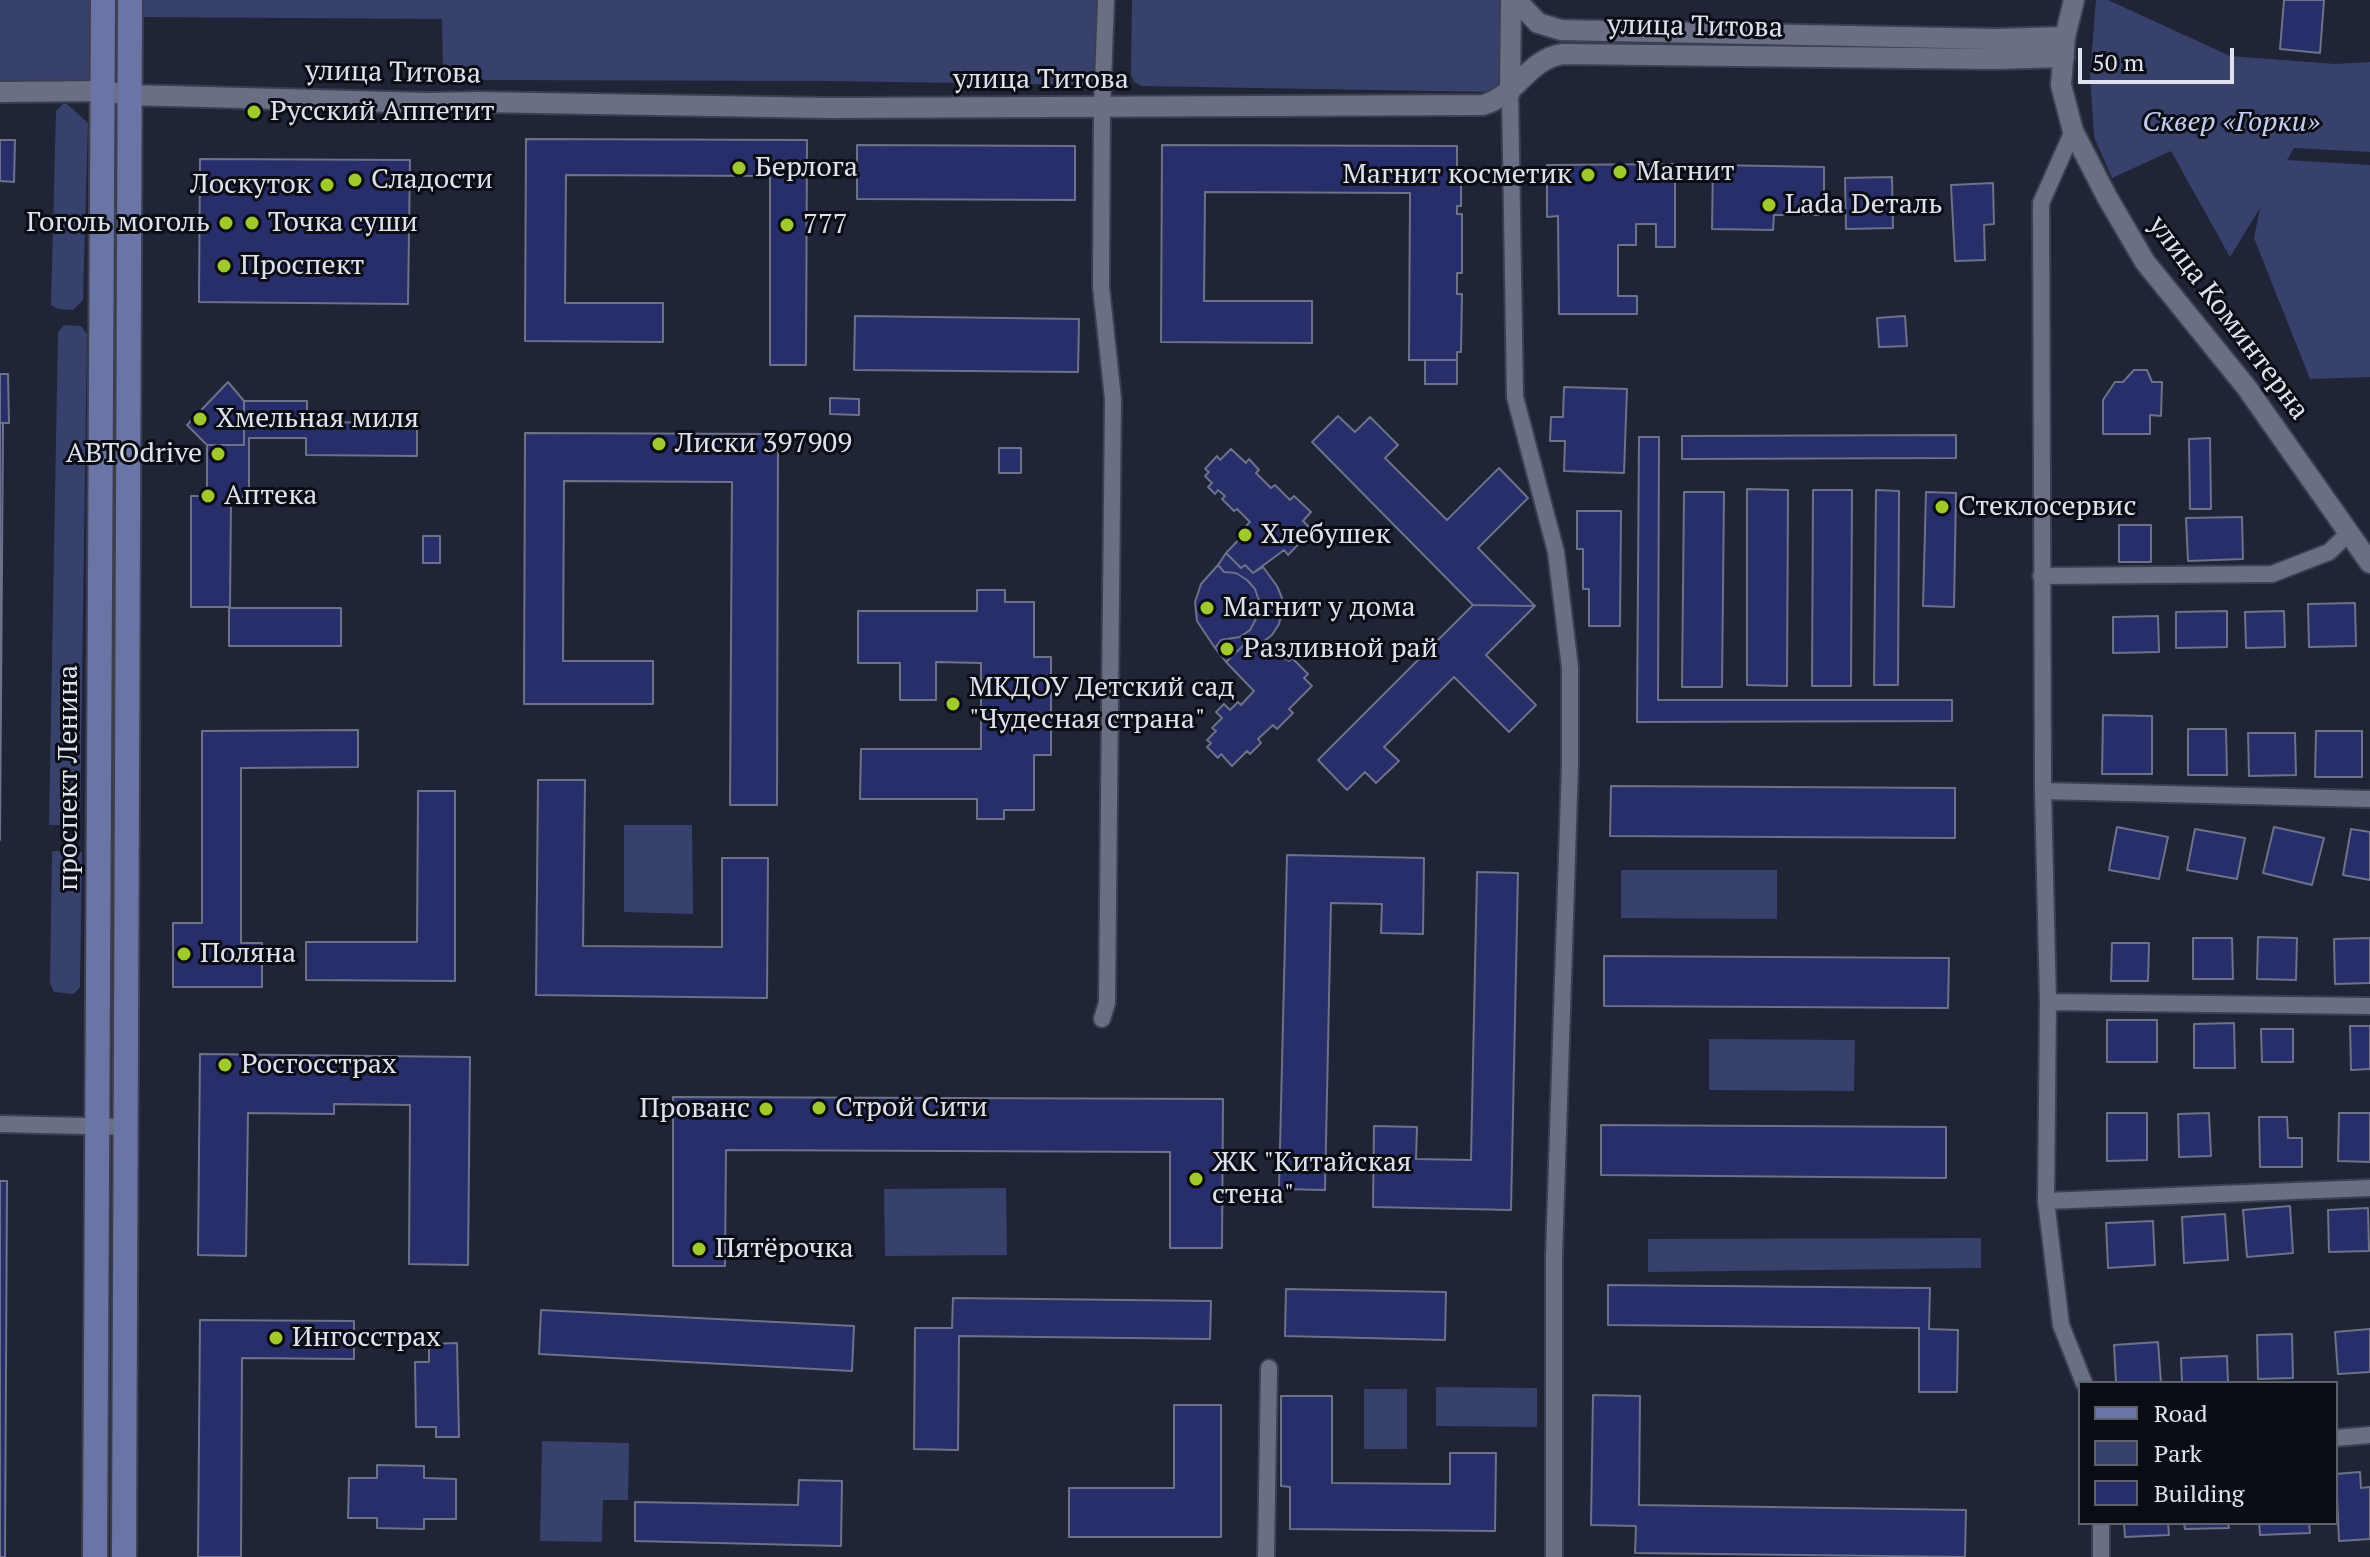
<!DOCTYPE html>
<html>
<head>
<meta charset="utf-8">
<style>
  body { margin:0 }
  #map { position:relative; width:2370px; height:1557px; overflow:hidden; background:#1f2436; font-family:"PT Serif",serif }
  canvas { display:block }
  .legend { position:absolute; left:2078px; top:1381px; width:260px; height:144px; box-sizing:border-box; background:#0b0d15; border:2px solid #5f626c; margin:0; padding:10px 14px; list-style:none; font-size:24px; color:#dee1ee }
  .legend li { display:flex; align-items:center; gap:16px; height:40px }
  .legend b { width:40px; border:2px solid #5f626c }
  .scale { position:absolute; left:2078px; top:48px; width:156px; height:36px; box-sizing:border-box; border:4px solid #dee1ee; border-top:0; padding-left:10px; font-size:24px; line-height:28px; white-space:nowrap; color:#dee1ee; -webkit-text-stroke:6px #0b0d15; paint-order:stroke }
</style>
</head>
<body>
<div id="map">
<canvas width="2370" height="1557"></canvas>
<ul class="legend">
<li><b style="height:10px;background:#6b75a5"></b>Road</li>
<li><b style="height:22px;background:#38416c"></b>Park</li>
<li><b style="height:22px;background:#272e69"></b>Building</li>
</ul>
<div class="scale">50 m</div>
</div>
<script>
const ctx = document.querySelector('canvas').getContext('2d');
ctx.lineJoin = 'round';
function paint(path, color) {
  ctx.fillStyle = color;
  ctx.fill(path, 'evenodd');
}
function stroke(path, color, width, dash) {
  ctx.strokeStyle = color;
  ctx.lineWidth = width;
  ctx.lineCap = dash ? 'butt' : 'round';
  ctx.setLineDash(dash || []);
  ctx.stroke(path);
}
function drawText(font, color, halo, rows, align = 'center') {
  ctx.font = font + ' "PT Serif",serif';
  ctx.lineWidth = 6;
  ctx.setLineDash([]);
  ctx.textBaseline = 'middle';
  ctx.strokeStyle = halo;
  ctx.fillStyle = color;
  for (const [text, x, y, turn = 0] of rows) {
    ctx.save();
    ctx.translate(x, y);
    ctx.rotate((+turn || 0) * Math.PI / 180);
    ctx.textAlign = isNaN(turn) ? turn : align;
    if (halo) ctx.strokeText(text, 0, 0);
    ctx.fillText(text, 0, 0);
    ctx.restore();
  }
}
paint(new Path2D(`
  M0,0H92L91,86L0,85Z
  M143,0H1098L1097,75L1093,81L1085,85L830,81L470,80L443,75L442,19L143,17Z
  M1132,0H1502L1505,85L1490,92L1142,86L1134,82L1131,75Z
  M2096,0H2108L2230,56L2335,64L2370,62V152L2294,148L2287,160L2370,165V377L2310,379L2254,238L2260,208L2230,257L2171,151L2112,178L2094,137L2090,74Z
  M63,104H67L88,123L83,300L73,310L58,309L51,305L56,111Z
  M64,325L81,326L87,334L80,825H49L58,332Z
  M624,825H692L693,914L624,912Z
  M52,851L82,852L80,987L74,994L54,992L50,983Z
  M1621,870H1777V919L1621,918Z
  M1709,1039L1855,1040L1854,1091L1709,1090Z
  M1006,1188L1007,1255L885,1256L884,1189Z
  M1981,1238V1268L1648,1272V1239Z
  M1436,1387L1537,1388V1427L1436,1426Z
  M1364,1389H1407V1449H1364Z
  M542,1441L629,1443L628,1500H603L602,1542L540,1541Z`), '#38416c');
const building = new Path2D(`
  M2284,0H2324L2320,53L2280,49Z
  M526,139L807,140L806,365H770V176L566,175L565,303H663V342L525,341Z
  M0,140H15L14,182L0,181Z
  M857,145L1075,146V200L857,199Z
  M1162,145L1457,146V172H1461V206H1457V214H1462V273H1457V294H1462L1461,352H1457V360H1409L1410,193L1205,192L1204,301H1312V343L1161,342Z
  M200,159L410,160L408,304L199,302Z
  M1675,164V247H1656V224H1636V245H1618V296H1637V314H1559L1558,216L1547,217V165Z
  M1713,165L1824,167V215H1774L1773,230L1712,229Z
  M1892,177L1893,228L1846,229L1845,178Z
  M1993,183L1994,224L1984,225L1985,260L1955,261L1951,185Z
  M855,316L1079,319L1078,372L854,370Z
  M1905,316L1907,346L1879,347L1877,318Z
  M1425,360H1457V384H1425Z
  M2134,370H2147L2152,382H2162L2161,416L2150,415V434H2103V400L2115,382H2123Z
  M0,374H8L9,423H0Z
  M228,382L244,401V445H207L187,425Z
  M1564,387L1627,389L1624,473L1564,471L1565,441H1550L1551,417H1563Z
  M830,398L859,399V415L830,414Z
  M244,401H307V422L417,423V456L306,455V438H249V497H231L230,608H341V646H229V607H191V496H207V445H244Z
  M1338,416L1355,432L1370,417L1398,445L1385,458L1447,520L1499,468L1528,498L1478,548L1535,606L1473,605L1312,442Z
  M0,423H3L0,840Z
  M525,433L778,434L777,805H730L732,482L564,481L563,661H653V704H524Z
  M1956,435V458L1682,459V436Z
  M1639,437H1659L1658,700H1952V721L1637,722Z
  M2210,438L2211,509H2190L2189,439Z
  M999,448H1021V473H999Z
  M1231,449L1246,463L1249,459L1259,470L1256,473L1271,488L1275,485L1290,500L1294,496L1311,512L1303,521L1312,530L1288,555L1284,550L1253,573L1245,565L1241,568L1226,553L1247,531L1244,528L1250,522L1237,509L1234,511L1222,499L1225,496L1218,490L1215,494L1208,487L1212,483L1205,476L1209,472L1205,469L1217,456L1220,460Z
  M1747,489L1788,490L1787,686L1747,685Z
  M1813,490H1852L1851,686H1812Z
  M1876,490L1899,491L1898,685H1874Z
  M1684,492H1724L1722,687H1682Z
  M1926,492L1956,493L1954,607L1923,606Z
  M1577,511H1621L1620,626H1589V589H1583V549H1577Z
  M2242,517L2243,559L2188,561L2186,518Z
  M2119,525H2151V562H2119Z
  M423,536H440V563H423Z
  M1226,553L1241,568L1245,565L1253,573L1263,567L1277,586L1282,598V612L1279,624L1272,635L1254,649L1247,642L1226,662L1215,648L1221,640L1240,637L1250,630L1259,613V601L1255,589L1247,580L1236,573L1224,572L1218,565Z
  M1218,565L1224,572L1236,573L1247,580L1255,589L1259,601V613L1250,630L1240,637L1221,640L1215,648L1197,621L1195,602L1201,584Z
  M977,590H1005V602H1034V657H1051V755H1034V810H1004V819H977V799H860L861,749H981V663L936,662V700H900V663H858V611H977Z
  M2355,603L2356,646L2309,647L2308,604Z
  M1473,605L1535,606L1486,655L1536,705L1509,732L1454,677L1384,747L1399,761L1376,783L1365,772L1347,790L1318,760Z
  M2227,611V647L2176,648V612Z
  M2284,611L2285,647L2246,648L2245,612Z
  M2158,616L2159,652L2113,653V617Z
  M1247,642L1254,649L1261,644L1289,661L1292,658L1308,674L1304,678L1312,686L1289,709L1293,713L1277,729L1273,725L1258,739L1261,743L1250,754L1247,751L1232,766L1221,754L1218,758L1207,747L1211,743L1207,740L1216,731L1212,728L1222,718L1216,712L1224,704L1230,710L1238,702L1241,705L1254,691L1226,662Z
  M2103,715L2152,716V774H2102Z
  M2188,729H2226L2227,775H2188Z
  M358,730V767L241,768V943H262V987H173V923H202V731Z
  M2316,731H2362V777H2315Z
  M2248,733H2295L2296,775L2249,776Z
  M538,780H585L583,946L722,947V858H768L767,998L536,995Z
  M1611,786L1955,788V838L1610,836Z
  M418,791H455V981L306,980V942H417Z
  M2117,827L2168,837L2159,879L2109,870Z
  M2274,827L2324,838L2312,885L2263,873Z
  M2195,829L2245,838L2237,879L2187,870Z
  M2351,829L2370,832V880L2343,875Z
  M1287,855L1424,858L1423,934L1381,933L1382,904L1331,903L1325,1190L1279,1189Z
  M1477,872L1518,873L1511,1210L1373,1207L1374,1126L1417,1127L1416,1159L1471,1160Z
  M2258,937L2297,938L2296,980L2257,979Z
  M2193,938H2232L2233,979H2193Z
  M2370,938V983L2335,984L2334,939Z
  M2112,943H2149L2148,981H2111Z
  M1604,956L1949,958L1948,1008L1604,1006Z
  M2107,1020H2157V1062H2107Z
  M2234,1023L2235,1068H2194V1024Z
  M2350,1026H2370V1069L2351,1070Z
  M2261,1029H2293V1062H2262Z
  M200,1054L470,1057L468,1265L409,1264L410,1105L334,1104V1114L248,1113L246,1256L198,1255Z
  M673,1097L1223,1099L1222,1248H1170V1152L726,1150L725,1266H673Z
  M2107,1113H2147V1160L2107,1161Z
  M2209,1113L2211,1156L2179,1157L2178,1114Z
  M2339,1113H2370V1162L2338,1161Z
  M2259,1117H2287L2288,1138H2302V1167H2260Z
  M1601,1125L1946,1127V1178L1601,1175Z
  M0,1181H7L5,1557H0Z
  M2290,1206L2293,1253L2247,1257L2243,1210Z
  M2368,1208L2369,1251L2329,1252L2328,1210Z
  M2225,1214L2228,1260L2184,1263L2182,1217Z
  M2153,1221L2155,1265L2108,1268L2106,1223Z
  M1608,1285L1930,1288L1929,1329L1958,1330L1957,1392H1919V1328L1608,1325Z
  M1286,1289L1446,1292L1445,1340L1285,1336Z
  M953,1298L1211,1301L1210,1339L959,1336L958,1450L914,1449L915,1328H952Z
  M541,1310L854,1326L852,1371L539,1354Z
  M200,1320L354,1321V1359L242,1358L241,1557H198Z
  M2370,1329V1372L2338,1374L2335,1332Z
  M2292,1334L2293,1378L2258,1379L2257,1335Z
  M2158,1342L2161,1383H2116L2114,1345Z
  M457,1343L459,1437H436V1427H416L415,1362H429V1344Z
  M2227,1356L2228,1383H2182L2181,1358Z
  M1593,1395L1640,1396L1639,1505L1966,1510L1965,1557L1635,1553L1636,1526L1591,1525Z
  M1281,1396H1332V1483L1450,1484V1453H1496L1495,1531L1290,1529V1487L1281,1486Z
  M1174,1405H1221V1537H1069V1488H1174Z
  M377,1465L424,1466V1478L456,1479V1519H424V1529L377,1528V1518H348L349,1478H377Z
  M2360,1472L2361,1488L2370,1487V1539L2339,1541L2336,1474Z
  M799,1480L842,1481L841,1546L635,1541V1502L798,1505Z
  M2124,1523H2168L2169,1535L2125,1537Z
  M2184,1523H2228L2229,1528L2185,1529Z
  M2259,1523H2309L2310,1533L2260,1535Z`);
paint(building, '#272e69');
stroke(building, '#6c7288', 2);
const minor = new Path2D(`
  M1510,92L1515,397L1556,552L1570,668V764L1554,1255V1557
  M2073,131L2041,203L2043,791L2048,1002L2046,1201L2061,1325L2084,1383
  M2041,576L2272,574L2329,552L2350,532
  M2043,791L2370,799
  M2048,1002L2370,1006
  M1102,1019L1107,1003L1113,399L1101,287L1102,108L1106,0
  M0,1124L126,1127
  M2046,1201L2370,1188
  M2336,1438L2370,1435
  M1266,1557L1269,1368
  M2101,1557V1523`);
const tertiary = new Path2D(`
  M1516,0L1538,23L1561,30L1996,39L2065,37
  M2074,0L2065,37L2061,85L2073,131L2107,197L2145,262L2247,388L2370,563
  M0,92L103,91L130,95L429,103L478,102L830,108L1483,105C1519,94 1528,59 1563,54L1996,59L2064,57
  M1510,92L1511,0`);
const secondary = new Path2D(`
  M95,1557L103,0
  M124,1557L130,0`);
stroke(minor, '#3c3f4f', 20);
stroke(tertiary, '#3c3f4f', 24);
stroke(secondary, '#3c3f4f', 28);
stroke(minor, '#696f85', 16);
stroke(tertiary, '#696f85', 20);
stroke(secondary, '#6b75a5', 24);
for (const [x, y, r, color] of [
  [254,112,8,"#a0c92b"],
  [739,168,8,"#a0c92b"],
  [1620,172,8,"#a0c92b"],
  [1588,175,8,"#a0c92b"],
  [355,180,8,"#a0c92b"],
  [327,185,8,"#a0c92b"],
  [1769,205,8,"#a0c92b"],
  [226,223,8,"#a0c92b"],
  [252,223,8,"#a0c92b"],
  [787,225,8,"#a0c92b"],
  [224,266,8,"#a0c92b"],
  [200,419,8,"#a0c92b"],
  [659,444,8,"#a0c92b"],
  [218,454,8,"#a0c92b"],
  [208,496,8,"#a0c92b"],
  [1942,507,8,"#a0c92b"],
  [1245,535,8,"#a0c92b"],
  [1207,608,8,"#a0c92b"],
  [1227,649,8,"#a0c92b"],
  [953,704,8,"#a0c92b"],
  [184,954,8,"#a0c92b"],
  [225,1065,8,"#a0c92b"],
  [819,1108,8,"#a0c92b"],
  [766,1109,8,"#a0c92b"],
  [1196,1179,8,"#a0c92b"],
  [699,1249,8,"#a0c92b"],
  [276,1338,8,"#a0c92b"]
]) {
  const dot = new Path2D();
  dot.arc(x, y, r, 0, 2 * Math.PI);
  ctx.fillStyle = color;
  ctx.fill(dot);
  stroke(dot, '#0b0d15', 3);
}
drawText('28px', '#dee1ee', '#0b0d15', [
  ["улица Титова",1695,27,1],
  ["улица Титова",393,73,1],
  ["улица Титова",1041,80],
  ["улица Коминтерна",2228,318,53],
  ["проспект Ленина",69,778,-90]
]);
drawText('28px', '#dee1ee', '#0b0d15', [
  ["Русский Аппетит",270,112],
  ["Берлога",755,168],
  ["Магнит",1636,172],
  ["Магнит косметик",1572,175,"right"],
  ["Сладости",371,180],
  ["Лоскуток",311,185,"right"],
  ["Lada Dеталь",1785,205],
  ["Гоголь моголь",210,223,"right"],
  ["Точка суши",268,223],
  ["777",803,225],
  ["Проспект",240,266],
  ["Хмельная миля",216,419],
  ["Лиски 397909",675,444],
  ["АВТОdrive",202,454,"right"],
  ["Аптека",224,496],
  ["Стеклосервис",1958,507],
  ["Хлебушек",1261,535],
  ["Магнит у дома",1223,608],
  ["Разливной рай",1243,649],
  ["МКДОУ Детский сад",969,688],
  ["\"Чудесная страна\"",969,720],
  ["Поляна",200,954],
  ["Росгосстрах",241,1065],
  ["Строй Сити",835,1108],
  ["Прованс",750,1109,"right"],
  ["ЖК \"Китайская",1212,1163],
  ["стена\"",1212,1195],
  ["Пятёрочка",715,1249],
  ["Ингосстрах",292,1338]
], 'left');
drawText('italic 28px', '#c4cef3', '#0b0d15', [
  ["Сквер «Горки»",2231,123]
]);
</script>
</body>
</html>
